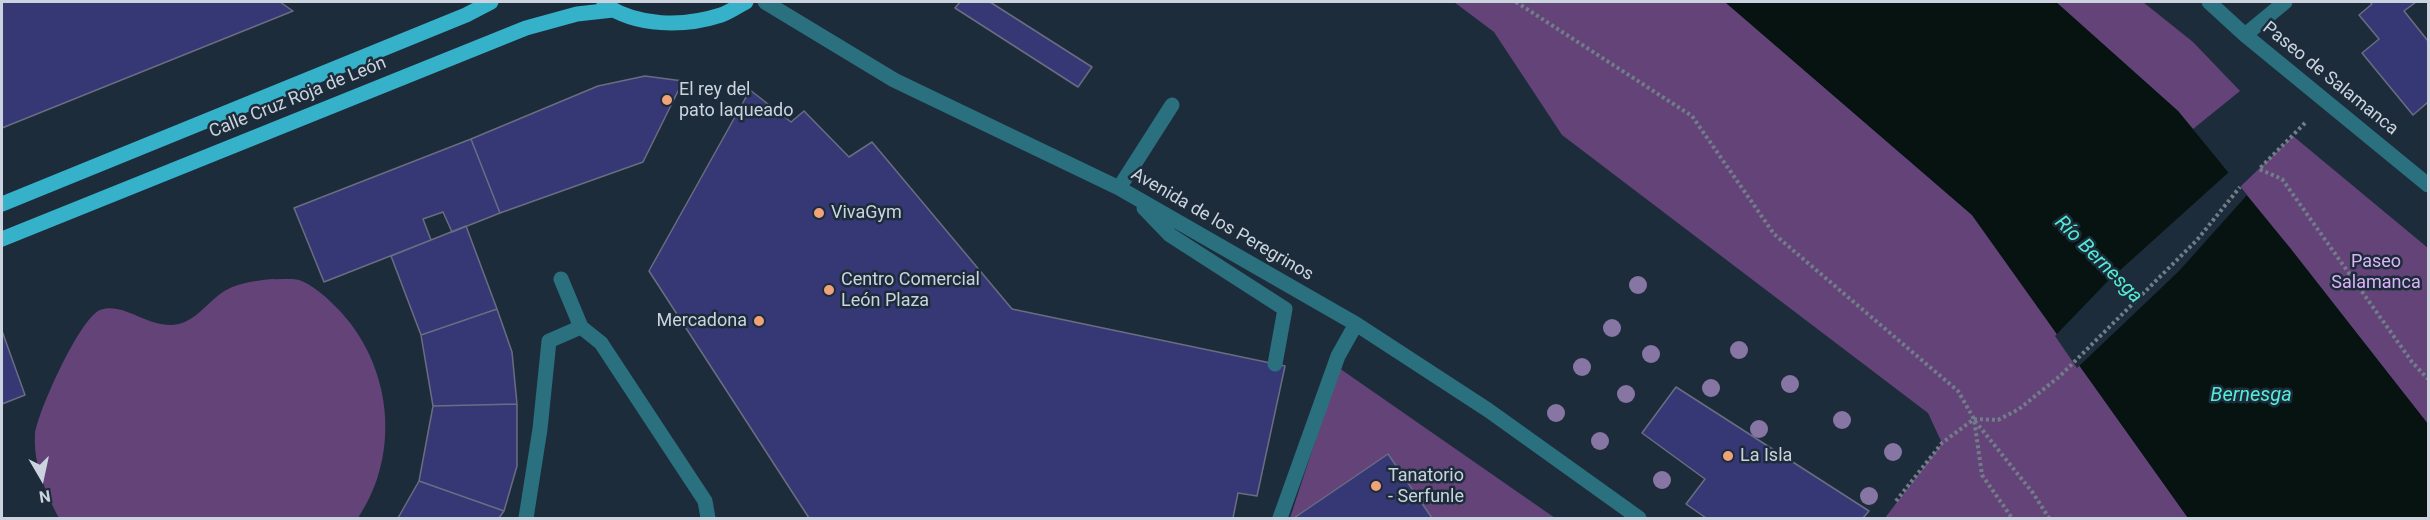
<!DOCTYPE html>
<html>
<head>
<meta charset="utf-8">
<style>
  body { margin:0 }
  #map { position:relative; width:2430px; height:520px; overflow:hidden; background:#1d2c3a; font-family:Roboto,sans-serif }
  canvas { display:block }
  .frame { position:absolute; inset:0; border:3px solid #cbd4de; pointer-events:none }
  .north { position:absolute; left:12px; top:448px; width:60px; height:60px; -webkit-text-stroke:4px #1d2c3a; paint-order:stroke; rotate:171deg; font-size:16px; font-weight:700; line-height:24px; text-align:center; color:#cbd4de }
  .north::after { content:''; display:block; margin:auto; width:21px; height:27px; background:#cbd4de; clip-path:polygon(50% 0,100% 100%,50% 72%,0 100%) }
</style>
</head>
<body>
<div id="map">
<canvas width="2430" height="520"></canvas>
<div class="frame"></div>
<div class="north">N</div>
</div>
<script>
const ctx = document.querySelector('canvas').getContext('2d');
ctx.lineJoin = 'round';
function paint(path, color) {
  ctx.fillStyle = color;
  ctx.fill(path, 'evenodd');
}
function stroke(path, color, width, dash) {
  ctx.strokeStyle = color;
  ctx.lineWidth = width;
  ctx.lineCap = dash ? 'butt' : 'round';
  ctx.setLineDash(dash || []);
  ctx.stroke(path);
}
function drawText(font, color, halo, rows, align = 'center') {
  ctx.font = font + ' Roboto,sans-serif';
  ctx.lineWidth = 5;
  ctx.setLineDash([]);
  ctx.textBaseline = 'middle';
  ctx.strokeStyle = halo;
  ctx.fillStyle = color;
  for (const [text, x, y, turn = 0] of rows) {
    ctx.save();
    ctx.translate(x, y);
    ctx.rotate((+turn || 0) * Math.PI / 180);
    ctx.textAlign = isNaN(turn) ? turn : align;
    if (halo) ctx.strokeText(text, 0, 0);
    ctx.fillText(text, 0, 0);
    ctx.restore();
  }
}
paint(new Path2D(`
  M1454,2H1725L1972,215L2188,518H1885L1942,443L1928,413L1562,135L1494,32Z
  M2056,2H2143L2193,42L2240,91L2193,129L2178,111Z
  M2293,136L2428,248V424L2240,187Z
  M272,279C280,280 291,278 299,280C312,284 327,298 336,307C392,363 402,453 358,518H59C46,494 33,463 35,435C37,413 80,318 100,310C124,301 151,331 179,324C195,320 207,304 220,294C235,283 253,281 272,279Z
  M1339,368L1555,518H1432L1388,454L1294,518H1290Z`), '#644379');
paint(new Path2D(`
  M1725,2H2056L2178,111L2291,249L2428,424V518H2188L1972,215Z`), '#061310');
paint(new Path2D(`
  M2229,172L2247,195L2179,271L2077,368L2055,336L2107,282Z`), '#1d2c3a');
const building = new Path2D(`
  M2,2H280L293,11L2,128Z
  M960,2H990L1092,67L1078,87L955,8Z
  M2370,2H2416L2404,11L2428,41V105L2427,103L2413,115L2362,53L2379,39L2359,15L2372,4Z
  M645,76L683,81L643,162L500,213L471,139L598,86Z
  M750,90L791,122L804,111L849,157L872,142L1012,309L1285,366L1257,496L1238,493L1233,518H809L649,271Z
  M471,139L500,213L452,232L443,212L423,219L431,240L324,282L294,208Z
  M466,226L497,309L421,335L391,256Z
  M497,309L512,352L517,404L433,406L421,335Z
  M2,331L25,395L2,404Z
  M1676,387L1869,511L1863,518H1706L1686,504L1705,479L1642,433Z
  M517,404V466L504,511L419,481L433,406Z
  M1388,454L1432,518H1294Z
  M419,481L504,511L499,518H398Z`);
paint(building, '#363875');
stroke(building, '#6a6d82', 1.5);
stroke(new Path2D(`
  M1516,2L1692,116L1774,234L1958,391L1974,419L1982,475L2012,518
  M2305,123L2259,169L2282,179L2412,362L2428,379
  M1975,421L2033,493L2049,518
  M1896,501L1942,443L1974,419L1998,420L2019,409L2060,376L2197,240L2240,187`), '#717d89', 4, [3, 3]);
stroke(new Path2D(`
  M765,2L894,80L1119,188L1356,324L1488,410L1639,518
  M2209,2L2245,35L2428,185
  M2245,35L2285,2
  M1119,188L1172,105
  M1144,208L1170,235L1285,309L1275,364
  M561,279L581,327
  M526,518L540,429L549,341L581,327L601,343L705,501L708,518
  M1280,518L1338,356L1356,324`), '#2a707f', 15);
stroke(new Path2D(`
  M604,4C637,27 684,27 721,15C730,12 738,6 746,2
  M2,204L466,15L491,2
  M2,239L526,28L577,14L613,10`), '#36b1ca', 15);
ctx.fillStyle = '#8776a3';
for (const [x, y] of [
  [1638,285],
  [1612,328],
  [1739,350],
  [1651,354],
  [1582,367],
  [1790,384],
  [1711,388],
  [1626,394],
  [1556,413],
  [1842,420],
  [1759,429],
  [1600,441],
  [1893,452],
  [1662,480],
  [1869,496]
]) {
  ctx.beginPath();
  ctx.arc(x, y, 9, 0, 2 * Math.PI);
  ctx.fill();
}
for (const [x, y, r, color] of [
  [667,100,6,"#f0a279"],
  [819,213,6,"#f0a279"],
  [829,290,6,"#f0a279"],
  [759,321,6,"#f0a279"],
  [1728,456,6,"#f0a279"],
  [1376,486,6,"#f0a279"]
]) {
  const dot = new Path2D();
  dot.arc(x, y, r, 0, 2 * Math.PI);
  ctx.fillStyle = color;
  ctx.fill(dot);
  stroke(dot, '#1d2c3a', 2);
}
drawText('18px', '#cbd4de', '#1d2c3a', [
  ["Paseo de Salamanca",2330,79,39],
  ["Calle Cruz Roja de León",298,98,-22],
  ["Avenida de los Peregrinos",1222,225,30]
]);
drawText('18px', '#cbd4de', '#1d2c3a', [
  ["El rey del",679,90],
  ["pato laqueado",679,111],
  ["VivaGym",831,213],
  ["Centro Comercial",841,280],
  ["León Plaza",841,301],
  ["Mercadona",747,321,"right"],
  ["La Isla",1740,456],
  ["Tanatorio",1388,476],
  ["- Serfunle",1388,497]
], 'left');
drawText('18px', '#ddb3f9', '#1d2c3a', [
  ["Paseo",2376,262],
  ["Salamanca",2376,283]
]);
drawText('italic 20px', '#54ecd6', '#1d2c3a', [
  ["Río Bernesga",2098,260,45],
  ["Bernesga",2251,396]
]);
</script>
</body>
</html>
